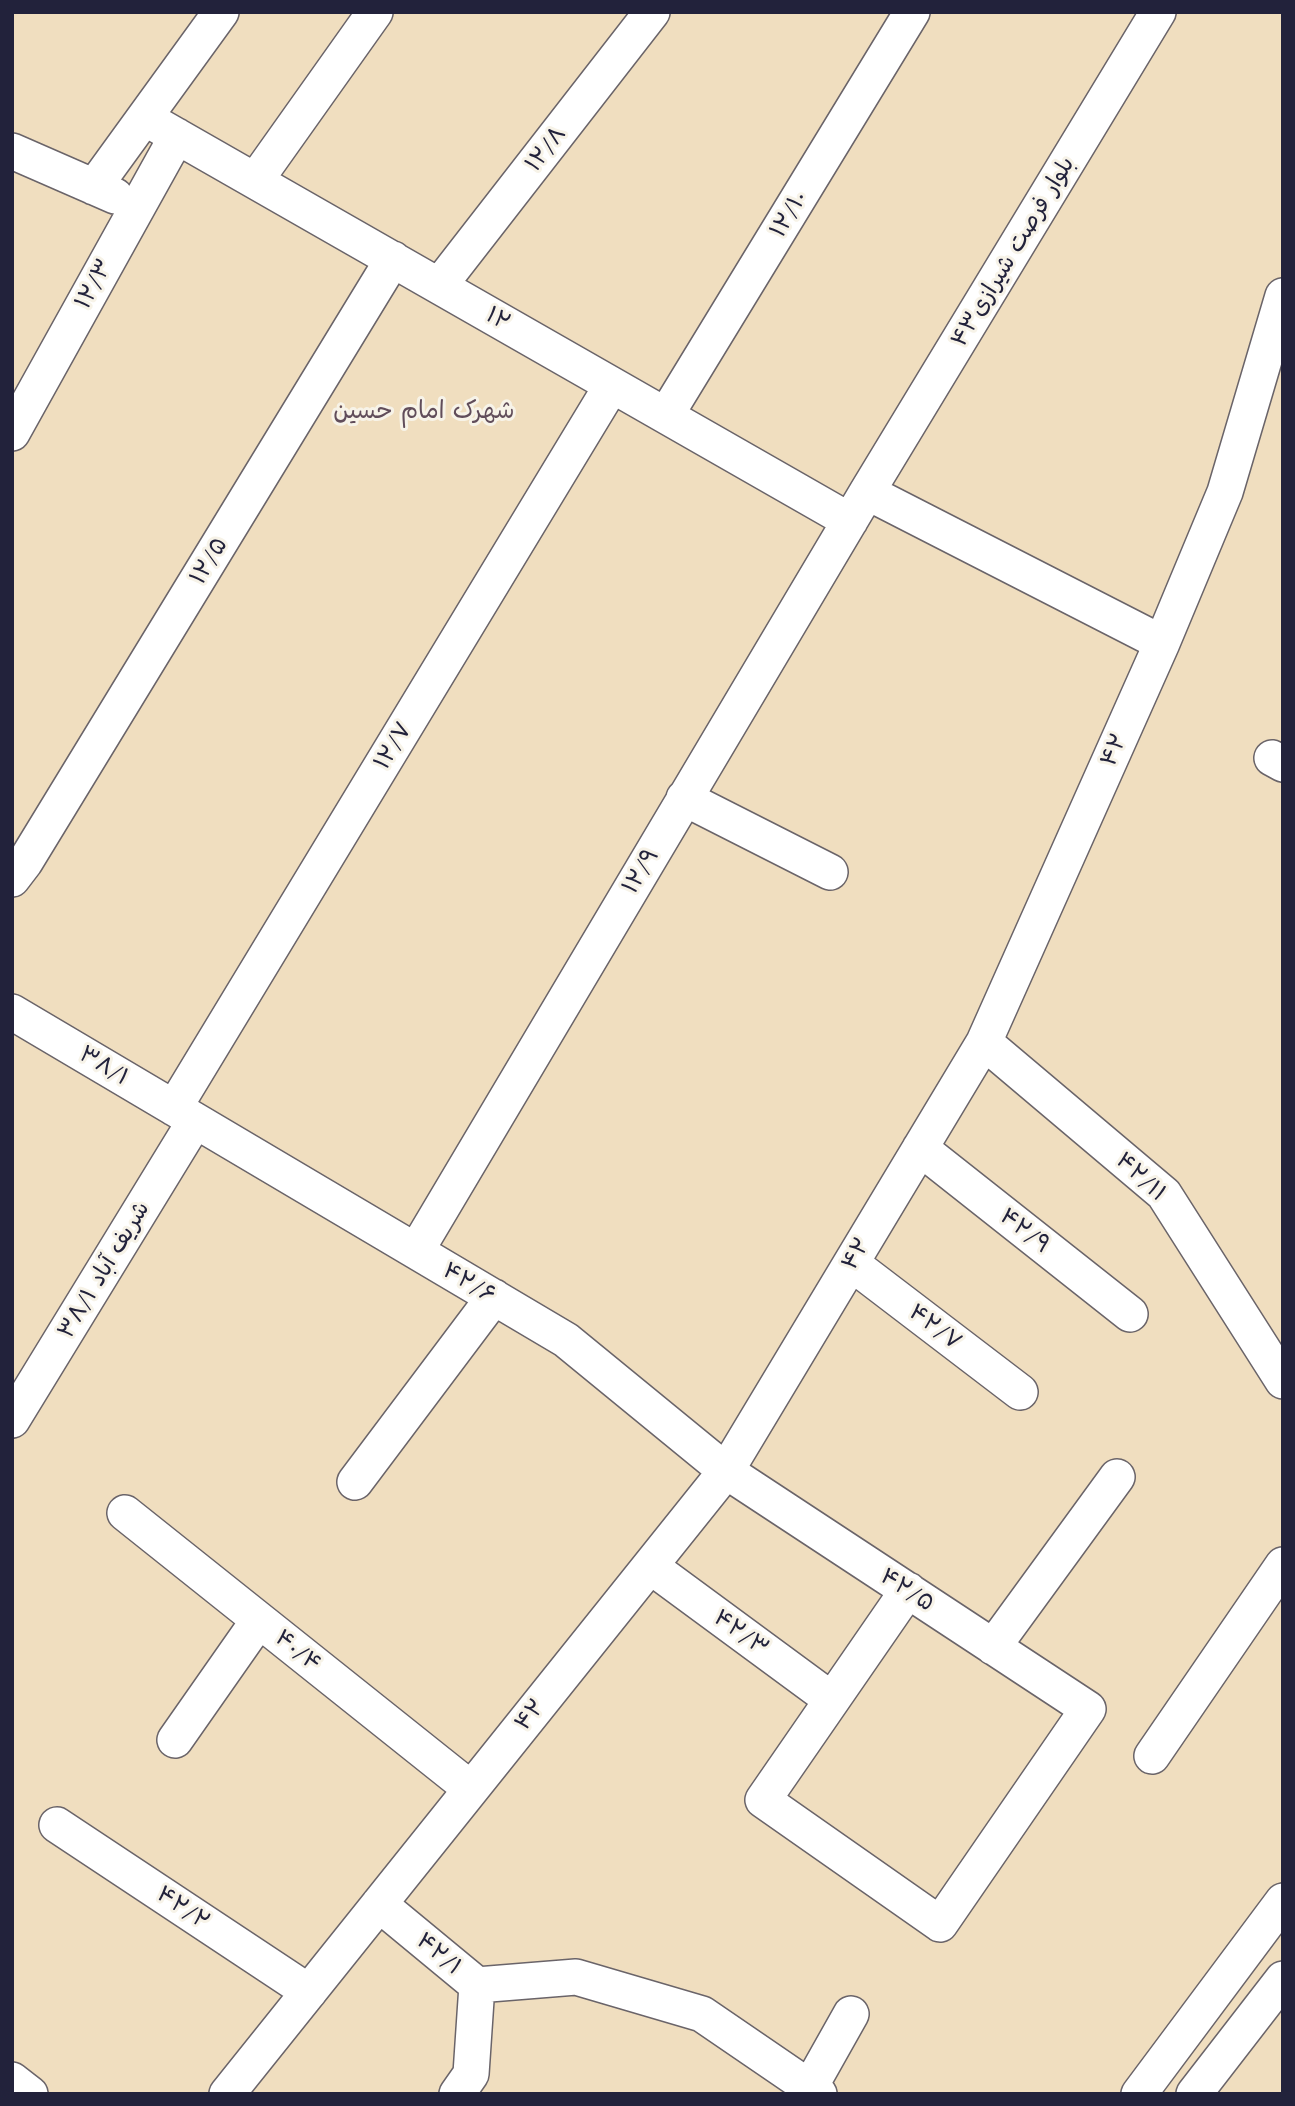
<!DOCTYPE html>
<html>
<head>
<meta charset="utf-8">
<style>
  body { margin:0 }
  #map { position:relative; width:1295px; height:2106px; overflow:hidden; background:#f0debf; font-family:"Comic Neue",sans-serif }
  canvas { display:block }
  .frame { position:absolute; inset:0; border:14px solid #22223b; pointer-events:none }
</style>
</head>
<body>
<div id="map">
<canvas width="1295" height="2106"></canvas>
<div class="frame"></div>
</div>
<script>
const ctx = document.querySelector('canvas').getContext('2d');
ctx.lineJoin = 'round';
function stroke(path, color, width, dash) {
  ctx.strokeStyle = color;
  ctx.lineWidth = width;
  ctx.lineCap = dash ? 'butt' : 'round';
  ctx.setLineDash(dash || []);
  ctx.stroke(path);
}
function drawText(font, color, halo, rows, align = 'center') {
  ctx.font = font + ' "Comic Neue","Playpen Sans Arabic",sans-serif';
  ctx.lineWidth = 6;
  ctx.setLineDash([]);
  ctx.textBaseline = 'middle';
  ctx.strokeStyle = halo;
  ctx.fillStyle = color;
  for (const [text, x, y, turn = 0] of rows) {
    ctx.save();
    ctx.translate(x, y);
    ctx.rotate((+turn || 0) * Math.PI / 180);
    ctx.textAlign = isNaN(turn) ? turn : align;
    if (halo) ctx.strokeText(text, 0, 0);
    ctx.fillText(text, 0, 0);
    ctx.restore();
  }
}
const minor = new Path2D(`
  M145,118L850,521
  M12,151L115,196
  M255,181L375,12
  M94,187L221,12
  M439,286L652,12
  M666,415L912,12
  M12,433L177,136
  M867,492L1162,643
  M1272,758L1283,764
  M684,798L830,872
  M12,879L25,862L393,259
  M12,1012L566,1340L726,1471L1088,1709L940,1924L763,1800L908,1590
  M984,1042L1164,1194L1283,1381
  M174,1108L612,385
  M920,1148L1130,1314
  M416,1251L867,492L1158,12
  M851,1263L1020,1392
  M12,1420L195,1121
  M355,1482L494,1297
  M125,1513L471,1789
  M650,1566L832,1700
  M993,1647L1117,1477
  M175,1740L259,1620
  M1152,1756L1283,1565
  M57,1825L309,1992
  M379,1904L477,1985L471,2074L457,2094
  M477,1985L576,1977L702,2014L819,2094
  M12,2080L30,2094
  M227,2094L726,1471L984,1042L1162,643L1225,492L1283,296
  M806,2094L851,2014
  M1139,2094L1283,1901
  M1194,2094L1283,1979`);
stroke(minor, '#6a6469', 38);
stroke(minor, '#fff', 35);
drawText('23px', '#22223b', '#f7f3e8', [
  ["۱۲/۸",546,149,-52],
  ["۱۲/۱۰",789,214,-59],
  ["بلوار فرصت شیرازی۴۳",1013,252,-59],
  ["۱۲/۳",94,284,-61],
  ["۱۲",498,319,30],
  ["۱۲/۵",209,561,-59],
  ["۱۲/۷",393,746,-59],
  ["۴۲",1114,750,-66],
  ["۱۲/۹",641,871,-59],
  ["۳۸/۱",104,1066,31],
  ["۴۲/۱۱",1141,1177,43],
  ["۴۲/۹",1025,1231,38],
  ["۴۲",856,1254,-59],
  ["۳۸/۱ شریف آباد",104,1270,-59],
  ["۴۲/۶",469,1283,31],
  ["۴۲/۷",935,1327,37],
  ["۴۲/۵",907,1590,33],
  ["۴۲/۳",741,1633,36],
  ["۴۰/۴",298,1651,39],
  ["۴۲",530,1715,-51],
  ["۴۲/۲",183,1908,34],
  ["۴۲/۱",439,1954,40]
]);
drawText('24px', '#614d5a', '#f7f3e8', [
  ["شهرک امام حسین",424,411]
]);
</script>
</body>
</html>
